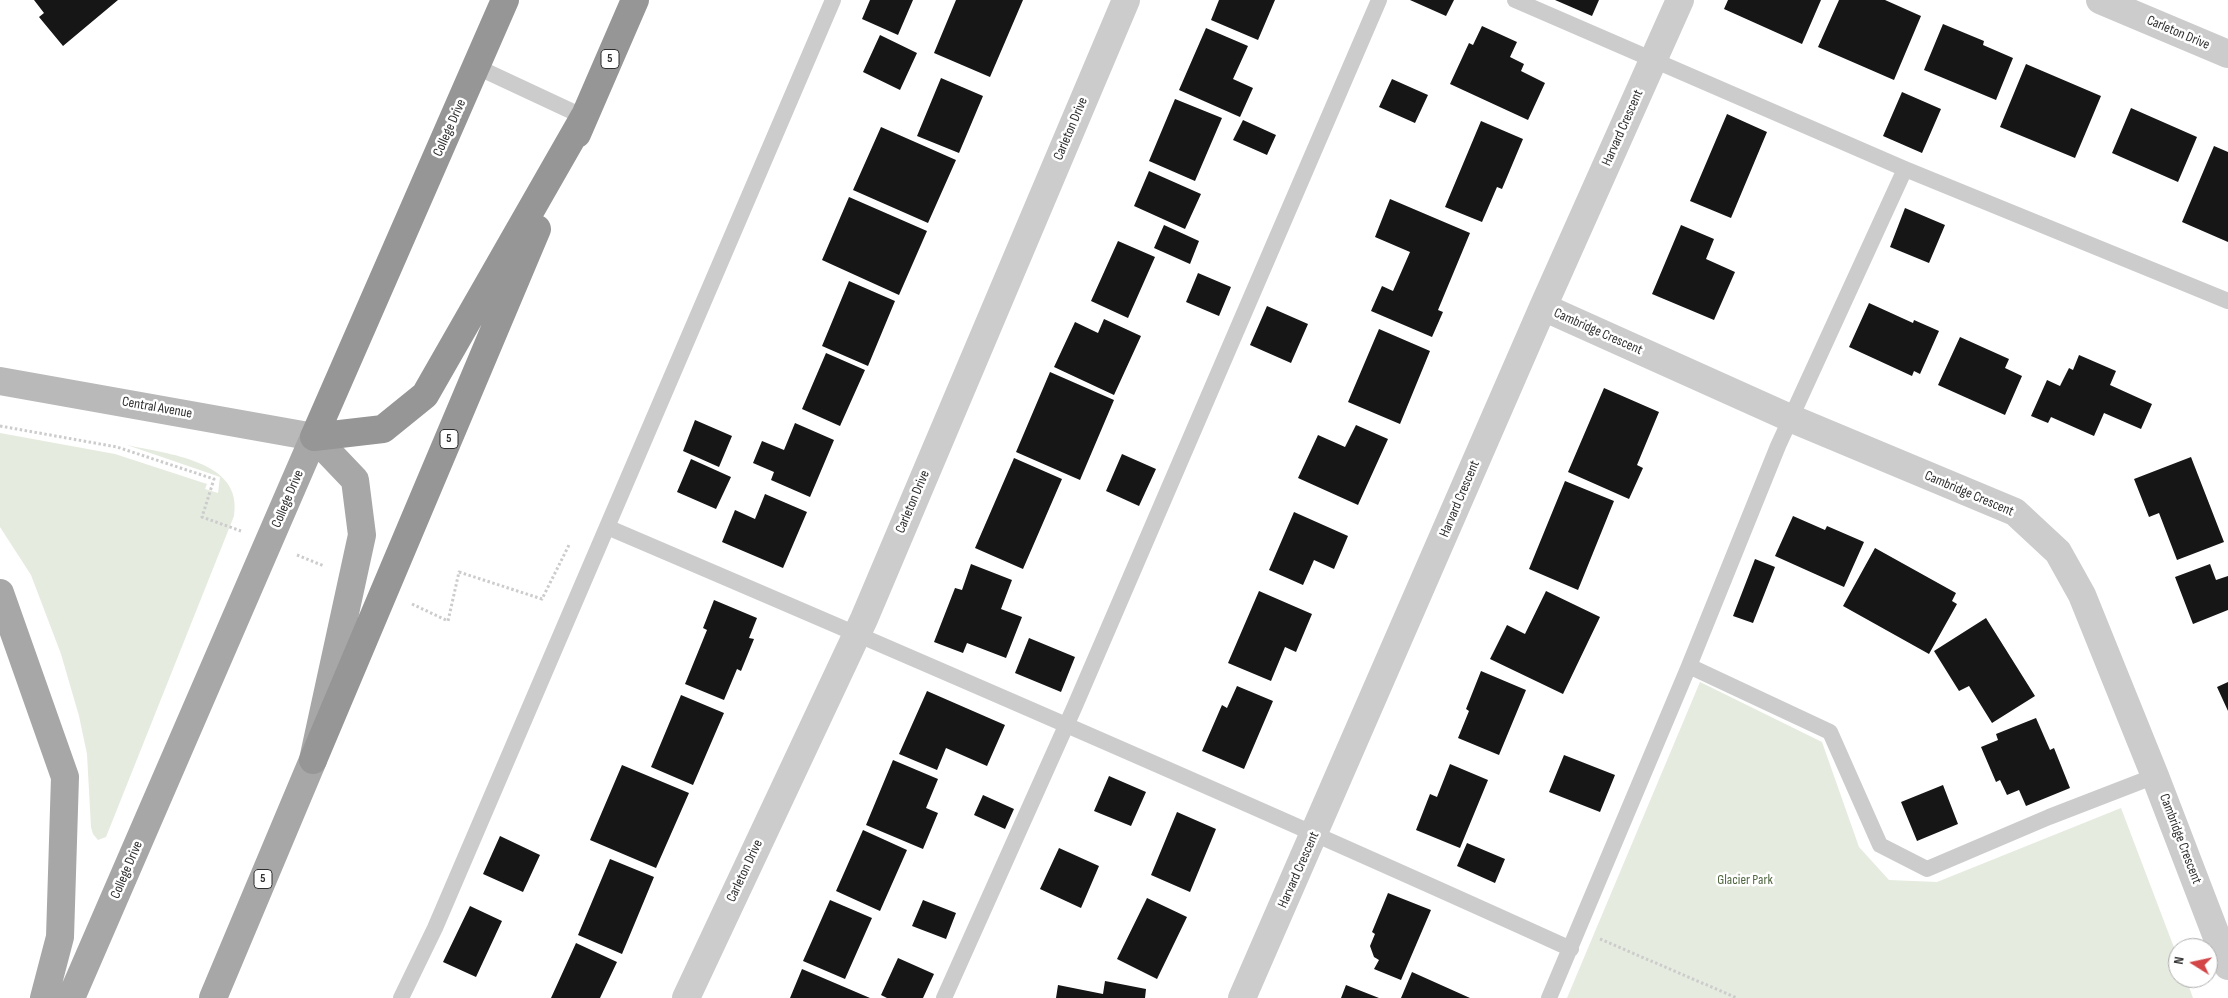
<!DOCTYPE html>
<html>
<head>
<meta charset="utf-8">
<style>
  body { margin:0 }
  #map { position:relative; width:2228px; height:998px; overflow:hidden; background:#fff; font-family:"Sofia Sans Condensed",sans-serif }
  canvas { display:block }
  .north { position:absolute; left:2168px; top:938px; width:50px; height:50px; box-sizing:border-box; background:#fff; border:1px solid #acacac; border-radius:50%; rotate:280deg; font-size:14px; font-weight:700; line-height:20px; text-align:center; color:#2f2f2f }
  .north::after { content:''; display:block; margin:auto; width:18px; height:22px; background:#d34547; clip-path:polygon(50% 0,100% 100%,50% 72%,0 100%) }
</style>
</head>
<body>
<div id="map">
<canvas width="2228" height="998"></canvas>
<div class="north">N</div>
</div>
<script>
const ctx = document.querySelector('canvas').getContext('2d');
ctx.lineJoin = 'round';
function paint(path, color) {
  ctx.fillStyle = color;
  ctx.fill(path, 'evenodd');
}
function stroke(path, color, width, dash) {
  ctx.strokeStyle = color;
  ctx.lineWidth = width;
  ctx.lineCap = dash ? 'butt' : 'round';
  ctx.setLineDash(dash || []);
  ctx.stroke(path);
}
function drawText(font, color, halo, rows, align = 'center') {
  ctx.font = font + ' "Sofia Sans Condensed",sans-serif';
  ctx.lineWidth = 5;
  ctx.setLineDash([]);
  ctx.textBaseline = 'middle';
  ctx.strokeStyle = halo;
  ctx.fillStyle = color;
  for (const [text, x, y, turn = 0] of rows) {
    ctx.save();
    ctx.translate(x, y);
    ctx.rotate((+turn || 0) * Math.PI / 180);
    ctx.textAlign = isNaN(turn) ? turn : align;
    if (halo) ctx.strokeText(text, 0, 0);
    ctx.fillText(text, 0, 0);
    ctx.restore();
  }
}
paint(new Path2D(`
  M0,433L115,454L207,484L205,489L218,493L220,477L127,445C166,454 244,460 234,516L106,837L98,840L93,834L91,827L87,754L79,716L61,654L31,575L0,527Z
  M1700,682L1822,742L1859,847L1889,880L1937,882L2121,808L2178,958V978H2186L2193,998H1567Z`), '#e5ebdf');
paint(new Path2D(`
  M34,0H118L63,46L39,17L44,13Z
  M870,0H913L898,35L862,19Z
  M956,0H1023L990,77L934,53Z
  M1219,0H1275L1258,40L1211,20Z
  M1410,0H1454L1446,16Z
  M1555,0H1599L1592,16Z
  M1728,0H1821L1802,44L1724,9Z
  M1839,0H1885L1921,16L1894,80L1818,47Z
  M1943,24L1984,41L1983,45L2013,58L1996,100L1924,70Z
  M1482,26L1517,42L1510,57L1524,64L1521,71L1545,83L1528,120L1450,84L1469,43L1473,45Z
  M1206,28L1248,46L1233,79L1253,88L1240,117L1179,90Z
  M880,35L917,53L900,90L863,72Z
  M2026,64L2101,96L2075,158L2000,127Z
  M941,78L983,96L959,153L917,136Z
  M1392,79L1428,95L1415,123L1379,107Z
  M1902,92L1941,109L1922,153L1883,136Z
  M1175,99L1222,118L1195,181L1149,161Z
  M2131,108L2197,137L2178,182L2112,153Z
  M1727,114L1767,132L1731,218L1690,201Z
  M1243,120L1276,135L1267,155L1233,140Z
  M1481,121L1523,139L1502,189L1497,187L1482,222L1445,207Z
  M881,127L956,160L928,223L853,190Z
  M2214,146L2228,152V242L2182,222Z
  M1149,171L1201,194L1185,229L1134,206Z
  M849,197L927,231L899,295L822,260Z
  M1390,199L1470,233L1438,310L1443,312L1432,337L1371,311L1382,286L1393,291L1410,252L1375,237Z
  M1905,208L1945,225L1929,263L1890,247Z
  M1164,225L1199,241L1190,264L1154,248Z
  M1681,225L1714,239L1706,259L1735,272L1714,320L1652,294Z
  M1118,241L1155,257L1128,318L1091,301Z
  M1198,273L1231,287L1219,316L1186,302Z
  M849,281L895,301L868,366L822,346Z
  M1869,303L1913,323L1914,320L1939,331L1920,374L1914,371L1912,376L1849,347Z
  M1267,306L1308,324L1291,363L1250,345Z
  M1104,319L1141,336L1114,395L1054,367L1075,322L1098,333Z
  M1379,329L1430,351L1400,424L1348,402Z
  M1960,337L2009,359L2005,368L2022,376L2005,415L1938,385Z
  M826,353L865,370L840,426L802,409Z
  M2079,355L2116,371L2110,385L2152,404L2141,429L2104,413L2094,436L2051,417L2048,423L2031,416L2047,380L2060,386L2069,368L2073,370Z
  M1050,372L1114,400L1080,480L1016,452Z
  M1604,388L1659,412L1637,465L1643,468L1629,499L1568,472Z
  M695,420L732,436L719,467L683,451Z
  M795,423L834,440L810,497L771,480L774,472L753,463L762,441L784,450Z
  M1356,425L1388,439L1358,505L1298,478L1318,435L1345,447Z
  M1122,454L1156,469L1139,506L1106,491Z
  M2191,457L2224,542L2177,560L2159,513L2149,517L2134,479Z
  M1014,458L1062,479L1023,569L975,548Z
  M691,459L731,477L716,509L677,492Z
  M1565,481L1614,501L1578,590L1529,569Z
  M765,494L807,512L783,568L722,542L735,510L755,519Z
  M1294,512L1348,536L1334,569L1314,560L1303,585L1269,570Z
  M1793,516L1825,530L1827,526L1864,542L1844,587L1775,556Z
  M1875,548L1956,593L1952,601L1957,604L1929,654L1843,606Z
  M1755,559L1775,567L1753,623L1733,616Z
  M971,564L1012,580L1001,609L1022,617L1006,658L967,643L963,653L934,642L955,588L962,590Z
  M2210,564L2216,580L2228,576V610L2193,624L2175,577Z
  M1259,591L1312,614L1296,652L1285,647L1271,681L1228,663Z
  M1546,591L1600,617L1563,694L1490,659L1507,625L1525,634Z
  M714,600L757,618L749,638L754,639L741,671L737,669L724,700L685,684L707,630L703,628Z
  M1986,618L2035,696L1992,723L1969,686L1959,691L1934,651Z
  M1029,638L1075,657L1061,692L1015,673Z
  M1481,671L1526,690L1499,755L1458,738L1469,711L1466,709Z
  M2228,682V711L2217,687Z
  M1237,686L1273,701L1244,769L1202,751L1222,705L1227,708Z
  M927,691L1005,725L987,766L946,748L937,770L899,754Z
  M681,695L724,713L693,785L651,767Z
  M2036,718L2050,750L2054,748L2070,788L2026,806L2019,790L2007,795L2000,780L1996,782L1981,747L1998,740L1996,734Z
  M1564,755L1615,775L1600,812L1549,792Z
  M893,760L938,779L926,808L938,813L923,849L866,825Z
  M1450,764L1488,780L1460,848L1416,830L1430,794L1437,797Z
  M622,765L689,793L656,868L590,840Z
  M1109,776L1146,792L1131,826L1094,811Z
  M1943,785L1958,824L1917,841L1901,802Z
  M983,795L1014,809L1005,829L974,815Z
  M1177,812L1216,829L1190,892L1151,875Z
  M863,830L907,850L880,911L836,891Z
  M500,836L540,855L523,892L483,874Z
  M1467,843L1505,859L1495,883L1457,866Z
  M1059,848L1099,866L1081,908L1040,889Z
  M610,859L654,877L622,954L578,935Z
  M1388,893L1431,910L1401,980L1374,969L1379,960L1374,957L1370,946L1375,934L1372,932Z
  M1147,898L1187,917L1157,979L1117,959Z
  M830,900L872,918L845,979L803,961Z
  M923,900L956,913L946,939L912,926Z
  M470,906L502,921L476,977L443,962Z
  M576,943L617,962L600,998H551Z
  M898,958L934,974L923,998H887L881,995Z
  M802,969L870,998H790Z
  M1412,972L1470,998H1401Z
  M1105,981L1146,989L1145,998H1056L1058,985L1103,994Z
  M1346,985L1379,998H1341Z`), '#161616');
stroke(new Path2D(`
  M0,426L117,447L214,479L202,517L241,531
  M297,555L324,566
  M412,604L448,621L459,572L542,599L569,545
  M1600,939L1737,998`), '#ccc', 3, [2.5, 2.5]);
stroke(new Path2D(`
  M1515,0L1905,169L2228,301
  M477,67L584,117
  M607,527C930,665 1252,804 1571,949
  M1689,666L1778,446L1905,169
  M401,998L435,928L833,0
  M944,998L1074,708L1379,0
  M1549,998L1689,666L1830,732L1880,845L1927,869L2049,817L2155,776`), '#ccc', 16);
stroke(new Path2D(`
  M2100,0L2228,54
  M1543,307L1790,418L2015,512L2058,552L2082,595L2155,776L2228,966
  M686,998L864,619L1126,0
  M1242,998L1543,307L1680,0`), '#ccc', 28);
stroke(new Path2D(`
  M0,381L314,437`), '#b9b9b9', 28);
stroke(new Path2D(`
  M0,593L65,777L60,937L44,998
  M71,998L314,437L355,480L362,535L313,760L213,998`), '#a7a7a7', 28);
stroke(new Path2D(`
  M505,0L314,437L383,429L425,395L584,117
  M577,134L635,0
  M313,760L537,229`), '#969696', 28);
for (const [x, y, w] of [
  [610,59,18],
  [449,439,18],
  [263,879,18]
]) {
  const box = new Path2D();
  box.roundRect(x - w / 2, y - 9.5, w, 19, 4);
  ctx.fillStyle = '#fff';
  ctx.fill(box);
  stroke(box, '#2f2f2f', 1);
}
drawText('bold 12px', '#2f2f2f', null, [
  ["5",610,59],
  ["5",449,439],
  ["5",263,879]
]);
drawText('14px', '#2f2f2f', '#fff', [
  ["Carleton Drive",2178,33,23],
  ["College Drive",450,128,-66],
  ["Harvard Crescent",1623,128,-66],
  ["Carleton Drive",1071,129,-67],
  ["Cambridge Crescent",1598,332,24],
  ["Central Avenue",157,408,10],
  ["Cambridge Crescent",1969,494,23],
  ["College Drive",288,499,-67],
  ["Harvard Crescent",1460,499,-67],
  ["Carleton Drive",913,502,-67],
  ["Cambridge Crescent",2180,839,69],
  ["College Drive",127,870,-67],
  ["Harvard Crescent",1299,870,-66],
  ["Carleton Drive",745,871,-65]
]);
drawText('14px', '#506741', '#fff', [
  ["Glacier Park",1745,880]
]);
</script>
</body>
</html>
